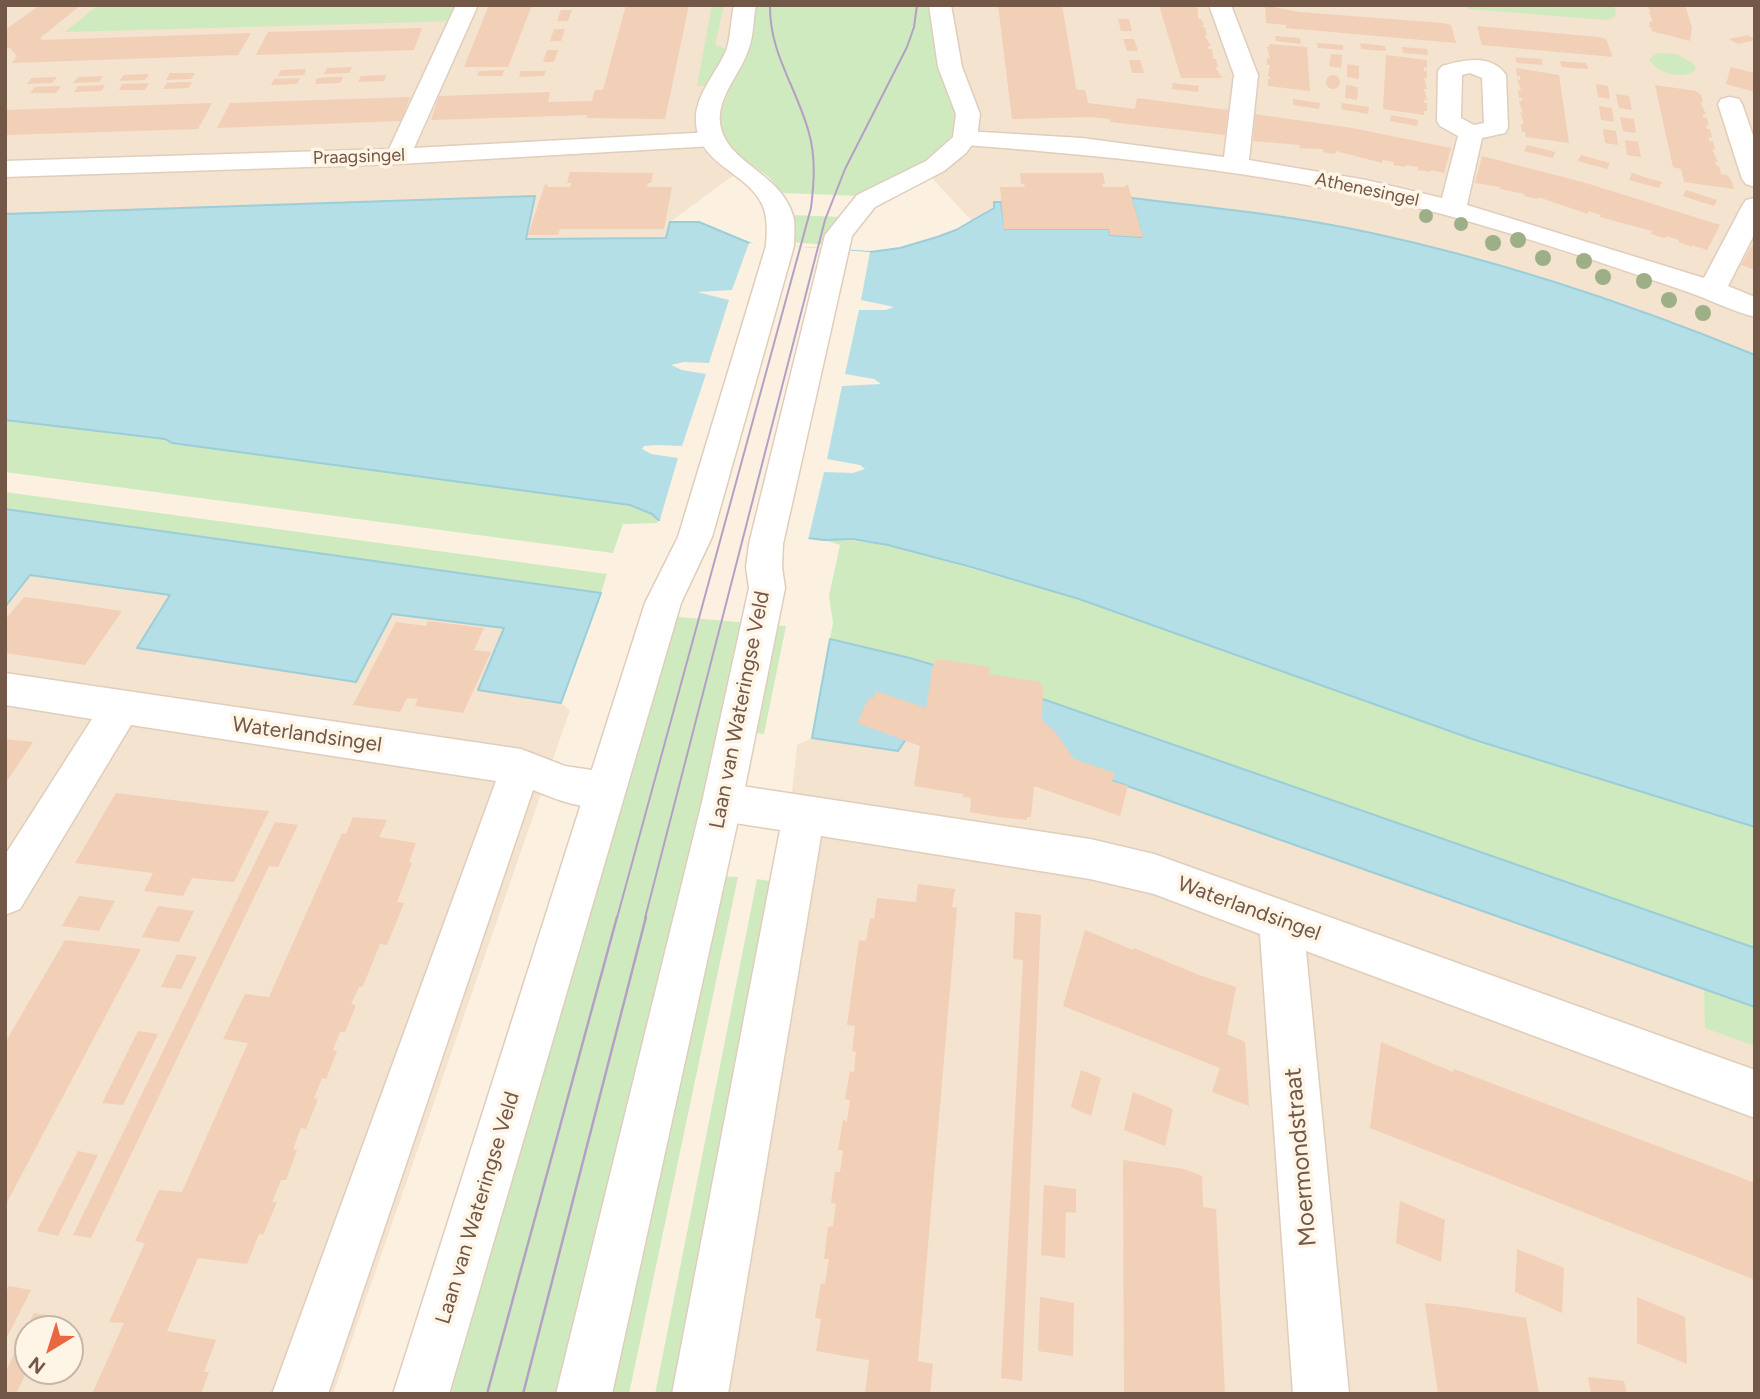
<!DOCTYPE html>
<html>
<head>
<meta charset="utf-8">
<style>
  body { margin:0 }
  #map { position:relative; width:1760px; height:1399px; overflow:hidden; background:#fcf1e0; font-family:Figtree,sans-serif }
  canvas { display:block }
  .frame { position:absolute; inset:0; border:7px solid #735747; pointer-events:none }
  .north { position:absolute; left:14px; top:1315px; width:70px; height:70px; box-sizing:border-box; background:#fff5e7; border:2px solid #c7b6a7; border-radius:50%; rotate:218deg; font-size:19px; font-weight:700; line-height:28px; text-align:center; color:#735747 }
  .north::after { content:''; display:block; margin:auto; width:24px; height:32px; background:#e96843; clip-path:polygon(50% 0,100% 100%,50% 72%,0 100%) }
</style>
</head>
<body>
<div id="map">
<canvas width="1760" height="1399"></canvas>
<div class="frame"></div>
<div class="north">N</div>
</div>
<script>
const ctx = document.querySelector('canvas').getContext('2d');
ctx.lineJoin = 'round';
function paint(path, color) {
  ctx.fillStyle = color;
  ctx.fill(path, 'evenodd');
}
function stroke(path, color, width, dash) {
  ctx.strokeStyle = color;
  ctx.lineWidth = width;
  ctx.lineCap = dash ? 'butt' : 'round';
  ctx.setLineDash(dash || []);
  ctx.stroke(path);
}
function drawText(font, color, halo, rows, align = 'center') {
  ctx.font = font + ' Figtree,sans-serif';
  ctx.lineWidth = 7;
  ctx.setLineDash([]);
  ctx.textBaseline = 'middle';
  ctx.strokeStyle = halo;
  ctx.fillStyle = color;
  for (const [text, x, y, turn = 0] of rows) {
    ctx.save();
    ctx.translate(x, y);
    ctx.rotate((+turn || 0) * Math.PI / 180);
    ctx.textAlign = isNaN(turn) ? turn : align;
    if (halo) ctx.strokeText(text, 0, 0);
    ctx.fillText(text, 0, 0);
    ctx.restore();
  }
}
paint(new Path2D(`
  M5,5H774L757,158L670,222L666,238L525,239L534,196L5,214Z
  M909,5H1755V355L1608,299L1487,262L1366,231L1258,213L1131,198L1143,237L1110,235L1108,229H1004L1000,202L972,221L914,159Z
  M30,575L170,595L138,647L391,614L504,628L478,690L561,703L570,710L333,1394H5V608ZM28,1329H70V1371H28Z
  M923,714L1755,1007V1394H678L790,812L797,745L812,738L898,751Z`), '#f4e3cf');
paint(new Path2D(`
  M98,5H467L459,21L65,32Z
  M712,5H724L715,45L726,49L707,86H697Z
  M757,5H935L956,106L957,120L951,139L930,159L883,182L860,196L782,193L769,177L731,150L723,138L718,120L743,55Z
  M1467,5H1613L1616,10L1615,16L1607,20L1468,9Z
  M1658,53L1676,54L1694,64L1696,70C1682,80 1657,74 1649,59Z
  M792,215L841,217L830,245L790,242Z
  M5,420L166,439L172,443L630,505L652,514L658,523L623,524L613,553L5,472Z
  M5,492L607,574L601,593L5,509Z
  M828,538L888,545L1079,599L1475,740L1755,827V948L1017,690L910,658L830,639L833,623L829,596L840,545L824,540Z
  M667,616L751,623L563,1394H442Z
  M774,625L786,626L764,734L749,732Z
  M717,876L738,877L629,1394H601Z
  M757,879L776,882L678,1394H655Z
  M1704,989L1755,1007V1046L1705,1028Z`), '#d0eabf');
const water = new Path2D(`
  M535,196L526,239L666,238L670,222H699L754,245L870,252L900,248L937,237L956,230L994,208V202H1001L1005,229H1109L1110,235L1142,237L1131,198C1209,207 1289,215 1367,232C1499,260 1630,304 1755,355V827L1475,740L1079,599L971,567L888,545L852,539L824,540L658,520L652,514L630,505L172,443L165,439L5,420V214Z
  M5,509L601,593L561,703L478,690L504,628L392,614L356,682L137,648L170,595L30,575L5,607Z
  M830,639L910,658L1017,690L1755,948V1007L923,714L898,751L812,738Z`);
paint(water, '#b5dfe6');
stroke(water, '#9bced8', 2);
paint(new Path2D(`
  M749,243L870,252L861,300L894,307L886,310H859L845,374L874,379L881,384L842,386L827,459L860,465L865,469L853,473L824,472L808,540L659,523L678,458L651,454L642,449L644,446L657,445L682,446L706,374L682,370L671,365L684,362L709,363L729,300L697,292L732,290Z`), '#fcf1e0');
paint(new Path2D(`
  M40,5H81L40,38L42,40L251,33L238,55L12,63L17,56L10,48L5,49V30Z
  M489,5H532L508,67H464Z
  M626,5H689L665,119L586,118L588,115L431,120L439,96L550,92L548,102L592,101L595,90H603Z
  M998,5H1062L1076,87L1077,90H1085L1088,103L1135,109L1137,98L1228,110L1225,135L1110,122V119L1091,117L1012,119Z
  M1159,5H1194L1198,9V19H1201L1204,25H1201L1205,28L1207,36L1204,35L1211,46H1208L1209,49H1212L1213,59H1216L1218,67H1215L1222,78H1181Z
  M1265,5L1299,12L1443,23L1451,25L1456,43L1286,28V25L1266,23Z
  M1646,5H1685L1692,28L1690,41L1651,31L1652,28L1649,27L1650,21L1653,22L1649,12H1651Z
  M561,10H572L568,21H557Z
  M1118,19H1129L1132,31H1121Z
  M1477,26L1598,37L1606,39L1613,57L1482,45Z
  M422,28L414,50L256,55L268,32Z
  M554,29H565L561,41H550Z
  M1748,35L1755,40L1738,44L1729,39Z
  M1275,36L1300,38L1301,44L1276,41Z
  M1123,39H1134L1138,51H1127Z
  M1317,43L1343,45V50L1318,48Z
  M1360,43L1385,46L1386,51L1361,49Z
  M1269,44L1307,47L1310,91L1268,86V79H1271L1268,75L1270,65H1267V58H1270L1267,47H1269Z
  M1402,47L1427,49L1428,55L1403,53Z
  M547,50H558L554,62H543Z
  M1331,54L1342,55L1341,68L1329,66Z
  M1386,55L1427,60V68L1424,67V71H1427V78H1424L1427,89H1424L1427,100H1424V103H1427V111H1424V115L1383,109Z
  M1515,57L1541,59L1543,65L1517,63Z
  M1129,60H1140L1144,73H1132Z
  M1560,61L1586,63L1588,69L1562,67Z
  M1347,64L1359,66V79L1347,77Z
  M352,67L349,73L324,74L327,68Z
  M1731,67L1755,73V92L1726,84Z
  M1516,68L1559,75L1569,143L1526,137L1525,132H1522L1521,124H1524L1520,112L1523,113L1519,101H1522V98H1519L1518,90H1521L1517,79L1520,80V76H1517Z
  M306,69L304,75L278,76L281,70Z
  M504,70L502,76H477L479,71Z
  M521,71H546L544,76L519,77Z
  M170,73H195L191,79L166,80Z
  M149,74L145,80L119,81L124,75Z
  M1326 82a7 7 0 1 1 14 0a7 7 0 1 1-14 0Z
  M386,75L384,81L358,82L361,76Z
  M103,76L99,82L73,83L78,77Z
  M57,77L52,83L27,84L31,78Z
  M331,77H343L340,83L315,84L317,78Z
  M300,78L297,84L271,85L274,79Z
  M180,82H192L189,88L163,89L167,83Z
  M149,83L145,90H119L122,84Z
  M1173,83L1199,86L1198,92L1172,89Z
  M1596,84L1608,86L1610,99L1598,97Z
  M105,85L101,91L74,92L78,86Z
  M1346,85L1358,87L1357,100L1345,98Z
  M1655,85L1696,91L1701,95L1703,103L1700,102L1706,114H1703V117L1707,118L1709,126L1706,125L1707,129H1710L1712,138L1709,137V141H1713L1715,150L1712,149L1718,162L1715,161L1716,165L1719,166L1721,174L1727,175L1731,180L1734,189L1684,182L1681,169L1673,167Z
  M61,86L56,93H30L35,87Z
  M1616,94L1629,96L1632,110L1619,108Z
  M410,97L401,121L217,128L230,103Z
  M1293,99L1320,103L1319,109L1293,105Z
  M212,103L198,129L5,135V110Z
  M1342,103L1369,107L1368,114L1341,109Z
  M1599,106L1612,108L1614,122L1601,120Z
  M1255,114L1352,128L1451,148L1444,173L1431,170L1430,172L1418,170V167L1406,165V167L1393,165L1394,162L1383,160L1382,163L1336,151L1335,154L1323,152V149L1299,148L1300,145L1253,141Z
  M1391,115L1418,120L1417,126L1390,121Z
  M1620,117L1634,119L1636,133L1623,131Z
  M1603,129L1616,131L1618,145L1605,143Z
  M1625,140L1638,142L1641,157L1627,155Z
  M1527,145L1555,152L1553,158L1524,151Z
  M1581,155L1595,159L1610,163L1607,169L1578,161Z
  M1482,156L1586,183L1720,225L1707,250L1692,245V247L1678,242L1679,240L1666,236L1665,238L1651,234L1652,231L1600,217L1601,215L1588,211V214L1538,197L1537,199L1524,196L1525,194L1500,189V187L1475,183Z
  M570,172L653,173L651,183H648L647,187H672L664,229H560L558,235H528L545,184L548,185L547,187H570L571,183H567Z
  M1020,173H1103L1105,184H1102L1103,187H1125V185H1128L1143,237L1110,235L1109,229H1004L1000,187H1025L1024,184H1021Z
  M1632,173L1647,178L1662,182L1659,188L1629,180Z
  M1686,190L1702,195L1717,200L1714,206L1698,201L1683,196Z
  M1755,240V270L1741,265Z
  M24,597L89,606L122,611L85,665L5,653V620Z
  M428,621L484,628L474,650L491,652L463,713L415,706L418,699L407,698L400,712L353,705L396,622L426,626Z
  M938,659L990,667L989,674L1040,682L1043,688L1042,720L1056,733L1074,759L1115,773L1112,781L1128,786L1120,816L1034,786L1031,817H1027V820L998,817L970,812L971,798L963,797V794L914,786L920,746L857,723L869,697L873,699L876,691L926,708L933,665Z
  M5,739L33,742L5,784Z
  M116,793L229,807L269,811L234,882L192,878L183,896L144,891L153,873L75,863Z
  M353,817L387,820L379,837L416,843L409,862L412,863L397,902L404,903L387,945L380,944L363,986L359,987L351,1004L355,1005V1008L345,1032H340L333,1050L337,1051L326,1079L322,1078L314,1098L318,1099L306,1129L301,1128L293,1149L297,1150L286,1180H281L272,1202H277L263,1235L259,1234L247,1264L198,1258L167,1331L216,1340L204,1372H209L201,1394H92L124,1323L109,1322L145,1243L135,1241L159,1190L182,1192L248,1043L223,1039L245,994L269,997L342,833L346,834Z
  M275,822L298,825L278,867L269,866L91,1238L73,1235Z
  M918,884L955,889L952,907L957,908L918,1361L933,1364L930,1394H865L869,1360L816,1351L821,1319L815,1318L821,1283L825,1284L829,1259H824L828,1227L833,1226L836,1204L831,1203L835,1172H840L843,1150H838L843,1120L847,1121L850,1100L845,1099L850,1071L854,1072L856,1052L852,1051L855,1026L847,1025L859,940L866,941L870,918L874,919L877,898L916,902Z
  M79,896L115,901L99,931L62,926Z
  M158,906L194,911L179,942L142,937Z
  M1015,912L1041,915L1022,1381L1001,1378L1023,960L1013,959Z
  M1085,930L1133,950L1134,948L1199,975L1236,987L1227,1034L1245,1042L1249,1106L1212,1092L1220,1068L1063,1006Z
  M65,940L141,949L5,1206V1043Z
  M177,954L197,957L181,989L161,987Z
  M138,1031L158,1034L123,1105L102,1103Z
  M1381,1042L1453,1072L1454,1069L1755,1183V1280L1370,1128Z
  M1081,1070L1101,1078L1091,1116L1071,1107Z
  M1133,1092L1173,1109L1165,1146L1124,1130Z
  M78,1151L98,1155L58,1236L37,1231Z
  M1123,1160L1184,1169L1202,1176L1203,1207L1216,1209L1225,1394H1124Z
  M1044,1185L1076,1189V1213L1066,1212L1065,1258L1041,1255Z
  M1400,1201L1445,1220L1441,1262L1396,1243Z
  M1517,1249L1564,1268L1562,1313L1515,1292Z
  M9,1286L31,1290L5,1341V1294Z
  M1040,1297L1074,1303L1073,1356L1038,1351Z
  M1637,1297L1685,1317L1687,1364L1637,1343Z
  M1425,1303L1461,1307L1526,1318L1539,1394H1438Z
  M34,1313L53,1316L47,1329H28V1369L16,1394H5V1373Z
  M1588,1377L1624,1381L1627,1394H1591Z`), '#f2cfb7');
const minor = new Path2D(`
  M456,5H478L414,148L713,132L722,134L725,139L722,144L713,146L398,164L5,177V161L389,149Z
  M1209,5H1231L1258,75L1249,160L1366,180L1442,198L1458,136L1440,126L1437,121L1438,71L1442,66C1463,60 1491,53 1506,75L1508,128L1505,133L1482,138L1467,205L1704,278L1742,206L1746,200L1755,198V233L1728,286L1755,297V317C1731,311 1709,299 1685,291C1605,264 1524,236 1442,214C1286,174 1125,157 965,145L956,143L953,138L956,133L965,131L1082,138L1224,157L1234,75ZM1470,73L1482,78L1484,123L1474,125L1461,118L1462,75Z
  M1730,97L1739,99L1742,104L1755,141V187L1746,184L1742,179L1718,104L1721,99Z
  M5,673L521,749L565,766L605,772L619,777L625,790L619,803C591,814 560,801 533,790L328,1394H272L496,781L131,725L20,909L5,915V855L92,719L5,705Z
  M722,783L1090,839L1154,854L1755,1070V1118L1306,951L1349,1394H1293L1260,934L1154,894L1090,879L821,836L728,1394H672L780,830L722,821L708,815L702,802L708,789Z`);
const tertiary = new Path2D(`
  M734,5H756C753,19 754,34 749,48C742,72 717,96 720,123C725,164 783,172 794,219C795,227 794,237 794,246L712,537L681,603L449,1394H393L645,603L678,537L766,246C767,231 768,217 762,204C746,171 698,165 696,122C694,95 718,72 727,48C731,34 731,19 734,5Z
  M929,5H951L962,67L980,114L977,138L966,153L944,171L875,207L852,236L783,544L782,567L785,588L742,802L612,1394H556L702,802L749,588L746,567L749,544L825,235L857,195L926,161L953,137L956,114L938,67Z`);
stroke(minor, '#e0cdbc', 3);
stroke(tertiary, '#e0cdbc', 3);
paint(minor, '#fff');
paint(tertiary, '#fff');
stroke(new Path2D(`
  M617,918L811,208C814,183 816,158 809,133C797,88 769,53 770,5
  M645,918L825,220L845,169L907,47L914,27L917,5`), '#b4a0c5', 2);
stroke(new Path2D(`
  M487,1394L617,917
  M523,1394L646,917`), '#b4a0c5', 2.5);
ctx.fillStyle = '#9daf87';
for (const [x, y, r] of [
  [1426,216,7],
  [1461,224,7],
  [1518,240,8],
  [1493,243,8],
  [1543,258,8],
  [1584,261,8],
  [1603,277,8],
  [1644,281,8],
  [1669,300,8],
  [1703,313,8]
]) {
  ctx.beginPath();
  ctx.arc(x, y, r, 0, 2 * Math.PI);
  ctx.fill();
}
drawText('18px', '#735747', '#fff5e7', [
  ["Praagsingel",359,157,-2],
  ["Athenesingel",1367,190,12]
]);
drawText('21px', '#735747', '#fff5e7', [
  ["Laan van Wateringse Veld",740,710,-79],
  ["Waterlandsingel",307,735,8],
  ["Waterlandsingel",1249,909,20],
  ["Laan van Wateringse Veld",478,1208,-73]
]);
drawText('24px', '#735747', '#fff5e7', [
  ["Moermondstraat",1301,1157,-95]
]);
</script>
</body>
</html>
